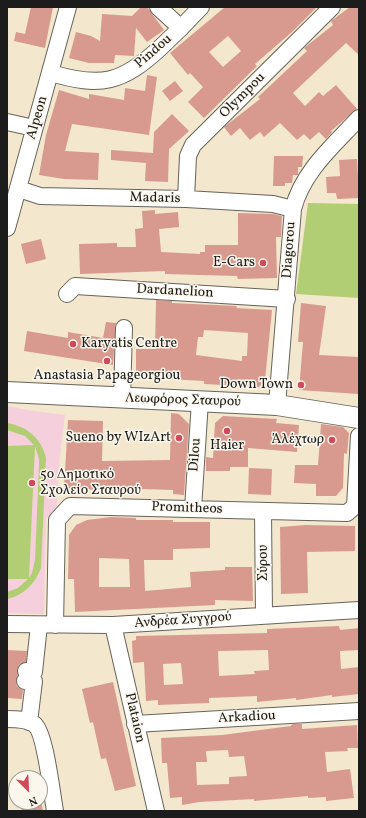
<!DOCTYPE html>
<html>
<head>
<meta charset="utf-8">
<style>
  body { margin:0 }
  #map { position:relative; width:366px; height:818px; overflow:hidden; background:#f3e7ce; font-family:Vollkorn,serif }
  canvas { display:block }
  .frame { position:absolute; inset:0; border:8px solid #1c1c1c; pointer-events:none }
  .north { position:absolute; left:8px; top:770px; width:40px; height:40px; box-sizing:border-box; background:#fbf7ec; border:1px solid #a29f99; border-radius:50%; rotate:156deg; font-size:11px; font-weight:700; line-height:16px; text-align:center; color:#1c1c1c }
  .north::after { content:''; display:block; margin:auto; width:14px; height:18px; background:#d1495b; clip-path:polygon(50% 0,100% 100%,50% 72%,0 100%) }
</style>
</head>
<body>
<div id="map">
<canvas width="366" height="818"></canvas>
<div class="frame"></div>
<div class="north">N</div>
</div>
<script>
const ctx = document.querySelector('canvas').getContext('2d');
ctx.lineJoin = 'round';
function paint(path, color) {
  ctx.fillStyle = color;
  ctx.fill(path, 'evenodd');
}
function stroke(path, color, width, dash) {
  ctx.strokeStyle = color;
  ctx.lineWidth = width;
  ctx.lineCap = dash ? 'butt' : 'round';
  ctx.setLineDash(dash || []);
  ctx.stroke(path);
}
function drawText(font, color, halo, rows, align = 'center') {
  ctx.font = font + ' Vollkorn,serif';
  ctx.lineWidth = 3;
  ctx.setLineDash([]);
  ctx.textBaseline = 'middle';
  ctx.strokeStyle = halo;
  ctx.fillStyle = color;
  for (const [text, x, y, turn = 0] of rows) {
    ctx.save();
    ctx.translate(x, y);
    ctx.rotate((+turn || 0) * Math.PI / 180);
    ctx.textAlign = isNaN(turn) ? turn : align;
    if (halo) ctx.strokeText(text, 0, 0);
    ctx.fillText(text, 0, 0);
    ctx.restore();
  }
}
paint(new Path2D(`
  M7,406L34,411L65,415L60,454L56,513L46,518L44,614L7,613Z`), '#f5cfdb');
paint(new Path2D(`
  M308,203L359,204V298L296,294Z
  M7,423C28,427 41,438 46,458L41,568C35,584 24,595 7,599V592L18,588L28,579H7V446L34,445L25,436L7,430ZM35,446L39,459V466L35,560L32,573L29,578Z`), '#b2ce74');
paint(new Path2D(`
  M31,7H53L45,48L14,41L16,32L25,34Z
  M141,7H147L164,30L147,42L136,28L134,56L115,55L114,63H89L69,58L76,32L91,36L100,41L102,14L132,16Z
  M225,7H317L292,32L255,64L257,66L204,118L188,102L203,87L190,73L188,75L170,53ZM228,36L241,51L223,67L209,52Z
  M350,7H359V55L346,43L293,93L305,106L319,92L323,96L336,85L357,109L331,131L332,132L326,139L319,132L310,140L304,134L297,140L280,123L264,137L260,132L250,140L240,128L231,136L224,127L260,99L258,97L307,51L304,48L333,25L331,21Z
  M147,75L157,77L149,135L72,124L65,151L99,153L98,180L64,179L39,175L46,135L59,90L89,99V94L124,100L125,88L145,91Z
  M175,81L183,91L170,101L162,91Z
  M172,114L189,131L169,149L168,182L145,181L146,163L111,160V150L153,153L154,132Z
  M274,156H303L302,167H298V175H293L292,183H285V186H273Z
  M357,159L359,198L337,199L336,193H327L326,177L340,176L339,160Z
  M155,210V214L178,212L179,227L159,229L161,252L200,254V252H205V245H238V213L273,214L282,216L281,237H276L277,278L238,279L237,276L165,274V271L80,274L79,244L117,243V247H136L135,229L143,228L142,211Z
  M41,239L46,259L26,264L21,244Z
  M156,300L172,301V303L237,306L236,308L272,310L265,380L259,387L204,384V381L167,379L168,376L136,375V349H155ZM204,330L248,333L247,356H242V361L196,355L198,337H203Z
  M301,303L326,306L319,355L359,357V394L299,390L303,342H298Z
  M106,322L116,323L113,365L24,351L27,331L68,338V332L103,338Z
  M171,413L179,414L189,424L184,495L173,494V490L142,489V487H100V490L64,488L68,420L103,421L102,461L170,460Z
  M223,416L277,419L276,423L299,425L297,452L248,448V467H230V471H206V457L213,458L215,423Z
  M321,424L343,427L349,433L347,454L344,453L343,488L336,496H316V484L294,483L295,465H318Z
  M249,468L272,469L271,495L248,494Z
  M111,517L136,518V520H173V522H210V548L173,549V560H144L145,591L191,587L190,572L225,570V567H252L253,601L215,600V605L75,612L74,579H68L69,535L76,525L87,520ZM99,558L129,559L130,587H99Z
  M306,525L355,526V551L307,552L308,593L281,594L280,527Z
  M339,626L340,630L359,628V650L340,651L341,669L359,667V694L332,697V695L296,700V698L257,702V696L209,698V703L158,705V700L146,701L144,662L133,663L132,641L136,640V636L267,633V629ZM268,650L269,670L254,671L255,674L219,676L218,651ZM181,663L183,684L164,685L163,664Z
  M7,650L27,651L26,662L19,665L17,669L18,675L16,681L17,686L23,690L22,699L7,698Z
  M113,682L136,786L115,791L106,758L101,759L93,722L90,723L82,689Z
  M294,724H302V729L357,725L358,748H347L348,751L325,752L327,772L350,769L354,798L326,801V797L308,798V796L254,801V799L199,802L182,805V797L170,798L167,763H162L161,738L222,735L291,726V725ZM228,750L229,757L244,756L247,776L229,777V784L197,785L196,762H207L206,751Z
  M20,802H41L43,811H22Z`), '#d89a8e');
const minor = new Path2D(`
  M158,7L181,28
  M51,73C101,88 122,83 160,48C174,35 188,21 201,7
  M7,122L34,128
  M19,189L40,196L186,199L273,204L293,209
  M186,199L188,156L193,145L332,7
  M7,228L68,7
  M67,294L75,286L287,299
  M122,399L124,328
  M277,405L293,209C303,171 333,146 359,118
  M193,509L200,401
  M263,511L264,615
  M7,624L113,625L359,610
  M55,625L57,520L70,506L347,513L355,506L359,436
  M113,625L156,811
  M26,671L34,672L39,625
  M25,681H34L29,722
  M7,719C16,719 27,719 34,724C45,731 52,795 55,811
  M135,724L359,711`);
const major = new Path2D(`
  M7,392L277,405L359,418`);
stroke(minor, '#67635a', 18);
stroke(major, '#67635a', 22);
stroke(minor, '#fff', 16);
stroke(major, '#fff', 20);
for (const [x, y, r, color] of [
  [263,263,4,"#d1495b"],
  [73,344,4,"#d1495b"],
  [107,361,4,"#d1495b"],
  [301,385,4,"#d1495b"],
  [227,431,4,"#d1495b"],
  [179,438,4,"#d1495b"],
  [332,440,4,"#d1495b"],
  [32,483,4,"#d1495b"]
]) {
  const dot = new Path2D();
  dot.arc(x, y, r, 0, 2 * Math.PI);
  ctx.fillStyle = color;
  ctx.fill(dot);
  stroke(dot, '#fbf7ec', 1.5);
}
drawText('14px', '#1c1c1c', '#fbf7ec', [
  ["Pindou",154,52,-41],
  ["Olympou",243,96,-45],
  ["Alpeon",38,118,-74],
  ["Madaris",155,199,1],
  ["Diagorou",290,250,-86],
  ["Dardanelion",175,292,3],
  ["Λεωφόρος Σταυρού",183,401,2],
  ["Dilou",196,455,-86],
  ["Promitheos",187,509,2],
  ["Σύρου",264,563,-90],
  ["Ανδρέα Συγγρού",183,621,-4],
  ["Plataion",134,718,77],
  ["Arkadiou",247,718,-3]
]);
drawText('14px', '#1c1c1c', '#fbf7ec', [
  ["E-Cars",255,263],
  ["Karyatis Centre",81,344,"left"],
  ["Anastasia Papageorgiou",107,376,"center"],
  ["Down Town",293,385],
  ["Sueno by WIzArt",171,438],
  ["Άλέχτωρ",324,440],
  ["Haier",227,446,"center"],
  ["5ο Δημοτικό",40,475,"left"],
  ["Σχολείο Σταυρού",40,491,"left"]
], 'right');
</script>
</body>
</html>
